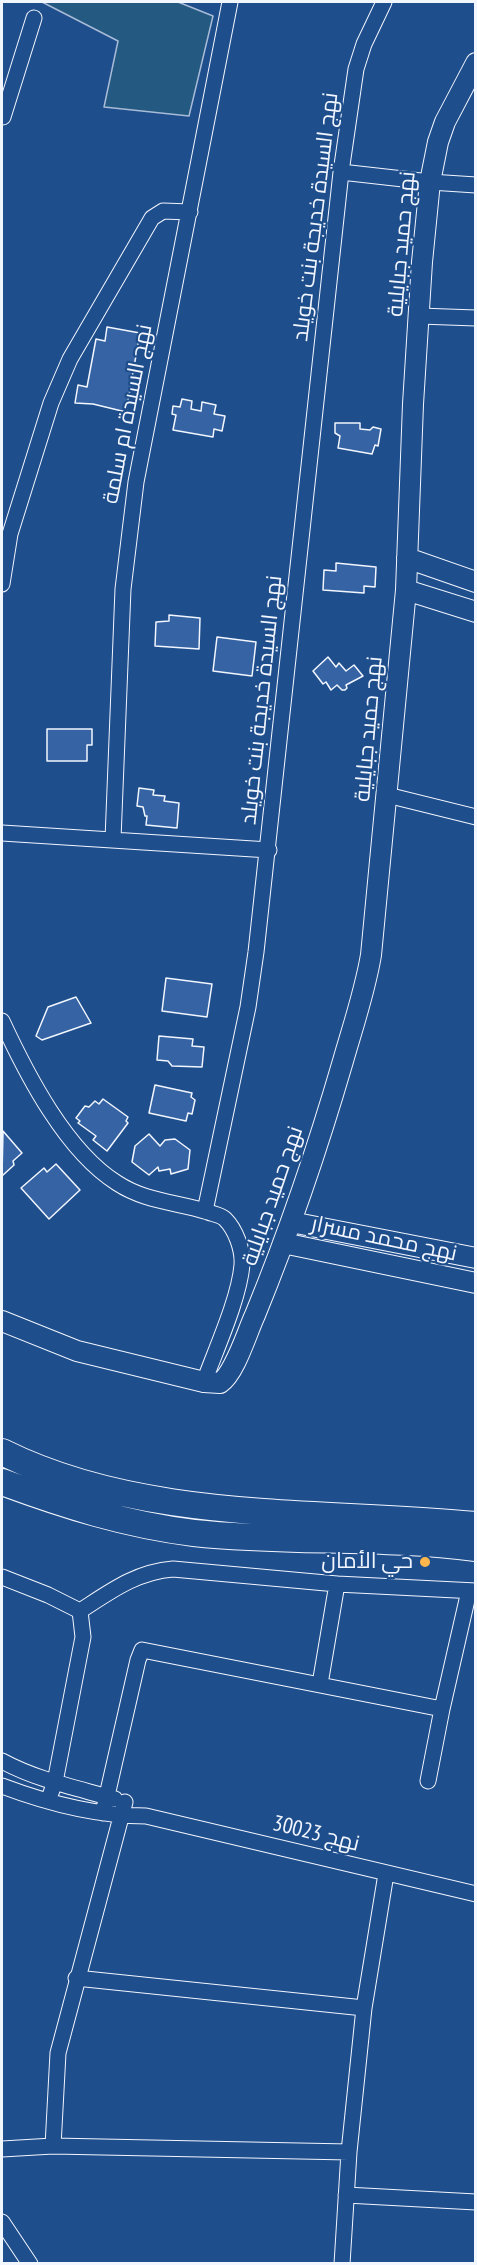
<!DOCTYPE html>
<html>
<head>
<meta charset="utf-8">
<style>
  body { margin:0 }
  #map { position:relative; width:477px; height:2265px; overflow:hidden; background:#1f4e8c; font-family:"PT Sans Narrow",sans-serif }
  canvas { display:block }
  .frame { position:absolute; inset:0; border:3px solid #f2f6ff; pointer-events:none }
</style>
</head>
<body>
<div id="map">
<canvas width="477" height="2265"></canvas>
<div class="frame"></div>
</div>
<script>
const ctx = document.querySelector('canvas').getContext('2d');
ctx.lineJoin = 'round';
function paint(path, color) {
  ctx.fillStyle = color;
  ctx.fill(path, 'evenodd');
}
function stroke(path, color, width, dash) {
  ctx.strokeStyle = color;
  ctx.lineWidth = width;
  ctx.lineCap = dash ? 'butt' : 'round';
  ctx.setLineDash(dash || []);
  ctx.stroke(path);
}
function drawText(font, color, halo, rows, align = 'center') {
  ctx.font = font + ' "PT Sans Narrow",Cairo,sans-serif';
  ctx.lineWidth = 4.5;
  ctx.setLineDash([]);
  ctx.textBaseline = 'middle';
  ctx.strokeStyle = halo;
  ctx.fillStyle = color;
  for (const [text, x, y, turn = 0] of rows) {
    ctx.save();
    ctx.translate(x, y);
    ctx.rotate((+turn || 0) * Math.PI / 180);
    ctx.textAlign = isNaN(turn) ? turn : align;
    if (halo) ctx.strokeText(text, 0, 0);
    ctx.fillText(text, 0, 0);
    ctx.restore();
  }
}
const green = new Path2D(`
  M42,2H178L213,16L189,116L104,107L118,41Z`);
paint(green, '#245a82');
stroke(green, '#a8bbd7', 1.5);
const building = new Path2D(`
  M107,327L140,333L126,412L93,404L75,403L78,385L87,387L96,339L105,341Z
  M182,399L192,401L191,409L201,411L202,402L216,405L214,414L225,416L222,431L214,429L213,437L173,430L176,415L172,414L173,406L180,407Z
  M335,423H360V429L370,430L373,427L381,429L378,446L375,445L372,454L338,448L340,436L335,433Z
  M336,563L376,567L375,587L364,586V593L323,590L324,570L336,571Z
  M169,615L200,618L199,649L155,646L156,622L169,621Z
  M217,637L256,642L252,676L213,671Z
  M328,657L336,667L339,663L346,671L354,665L363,676L346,685L347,688L345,690H342L337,685L331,690L326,682L323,684L313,671Z
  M47,729H92V745H87V761H47Z
  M139,788L154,790L153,795L165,796L164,801L179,803L177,828L146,825L147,816H145L143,807L137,806Z
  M166,978L212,984L207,1017L162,1011Z
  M76,997L91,1023L42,1040L36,1036L48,1007Z
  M159,1036L193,1039L192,1046L204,1047L202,1067L172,1066L168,1061L157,1060Z
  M155,1085L192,1093L191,1097L195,1100L192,1114L188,1113L186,1121L149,1113Z
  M103,1099L128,1117L126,1121L128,1123L107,1151L93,1140L96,1136L78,1123L80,1121L76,1118L85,1106L89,1107L95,1101L99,1104Z
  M3,1131L22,1153L13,1161L14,1165L2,1176Z
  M149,1134L160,1146L165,1140L175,1139L190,1150L188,1169L171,1174L170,1169L159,1171L158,1167L149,1175L132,1162L135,1146Z
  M56,1164L80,1190L49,1219L21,1188L44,1168L47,1172Z`);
paint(building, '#3563a3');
stroke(building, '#f2f6ff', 1.5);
const minor = new Path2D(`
  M2,116L3,117L34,18
  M341,172L430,182L476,185
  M419,316L476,318
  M2,584L10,534L51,403L70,359L152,218L163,211L190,212
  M387,795L476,817
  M2,833L269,850
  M113,839L123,589L136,482L230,2
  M2,1021C27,1075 66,1151 117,1183C146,1202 177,1202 208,1212C213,1214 221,1215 225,1219C236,1230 243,1250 242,1265C239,1299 216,1349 204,1382
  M205,1211L248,1007L256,952L341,172L356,69L364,44L384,2
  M2,1577L48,1595L80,1611L83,1637L55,1782L48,1801
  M80,1611C111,1591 136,1572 173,1569L337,1584L476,1591
  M320,1684L337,1584
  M2,1761C37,1780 77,1788 115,1799
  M428,1781L442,1709L469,1591
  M2,1786C47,1803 97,1816 146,1816L476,1894
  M103,1813L138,1660L142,1650L442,1709
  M76,1978L364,2008L386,1874
  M53,2146L58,2053L125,1802
  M2,2149L53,2146L349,2152
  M346,2195L476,2202
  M2,2222L30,2264
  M342,2264L349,2152L364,2008`);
const tertiary = new Path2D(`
  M407,558L476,582
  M406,590L476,612
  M291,1222L476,1258
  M283,1243L476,1283
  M2,1321L77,1351L204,1382L220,1383C235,1373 247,1332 255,1315C289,1232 318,1147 343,1061C353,1026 365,991 371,955L406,590L413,404L422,262L430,182L438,142L445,122L476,63`);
const trunk = new Path2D(`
  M2,1452C144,1523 320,1510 476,1525
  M2,1482C64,1505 127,1525 194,1533C287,1543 383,1536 476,1548`);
stroke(minor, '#f2f6ff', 17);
stroke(tertiary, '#f2f6ff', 22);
stroke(trunk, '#f2f6ff', 28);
stroke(minor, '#1f4e8c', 15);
stroke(tertiary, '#1f4e8c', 20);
stroke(trunk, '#1f4e8c', 26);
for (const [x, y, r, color] of [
  [425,1562,6,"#ffb74d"]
]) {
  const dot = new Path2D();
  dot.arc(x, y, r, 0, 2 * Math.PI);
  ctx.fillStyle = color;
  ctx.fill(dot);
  stroke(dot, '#1f4e8c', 2);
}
drawText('22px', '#f2f6ff', '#1f4e8c', [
  ["نهج السيدة خديجة بنت خويلد",316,217,-83],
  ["نهج حميد جبايلية",402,244,-85],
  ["نهج السيدة ام سلمة",128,414,-79],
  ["نهج السيدة خديجة بنت خويلد",262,700,-84],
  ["نهج حميد جبايلية",369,729,-85],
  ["نهج حميد جبايلية",273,1196,-71],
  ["نهج محمد مسرار",384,1239,12],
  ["نهج 30023",316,1834,14]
]);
drawText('22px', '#f2f6ff', '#1f4e8c', [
  ["حي الأمان",413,1562]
], 'right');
</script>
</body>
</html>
